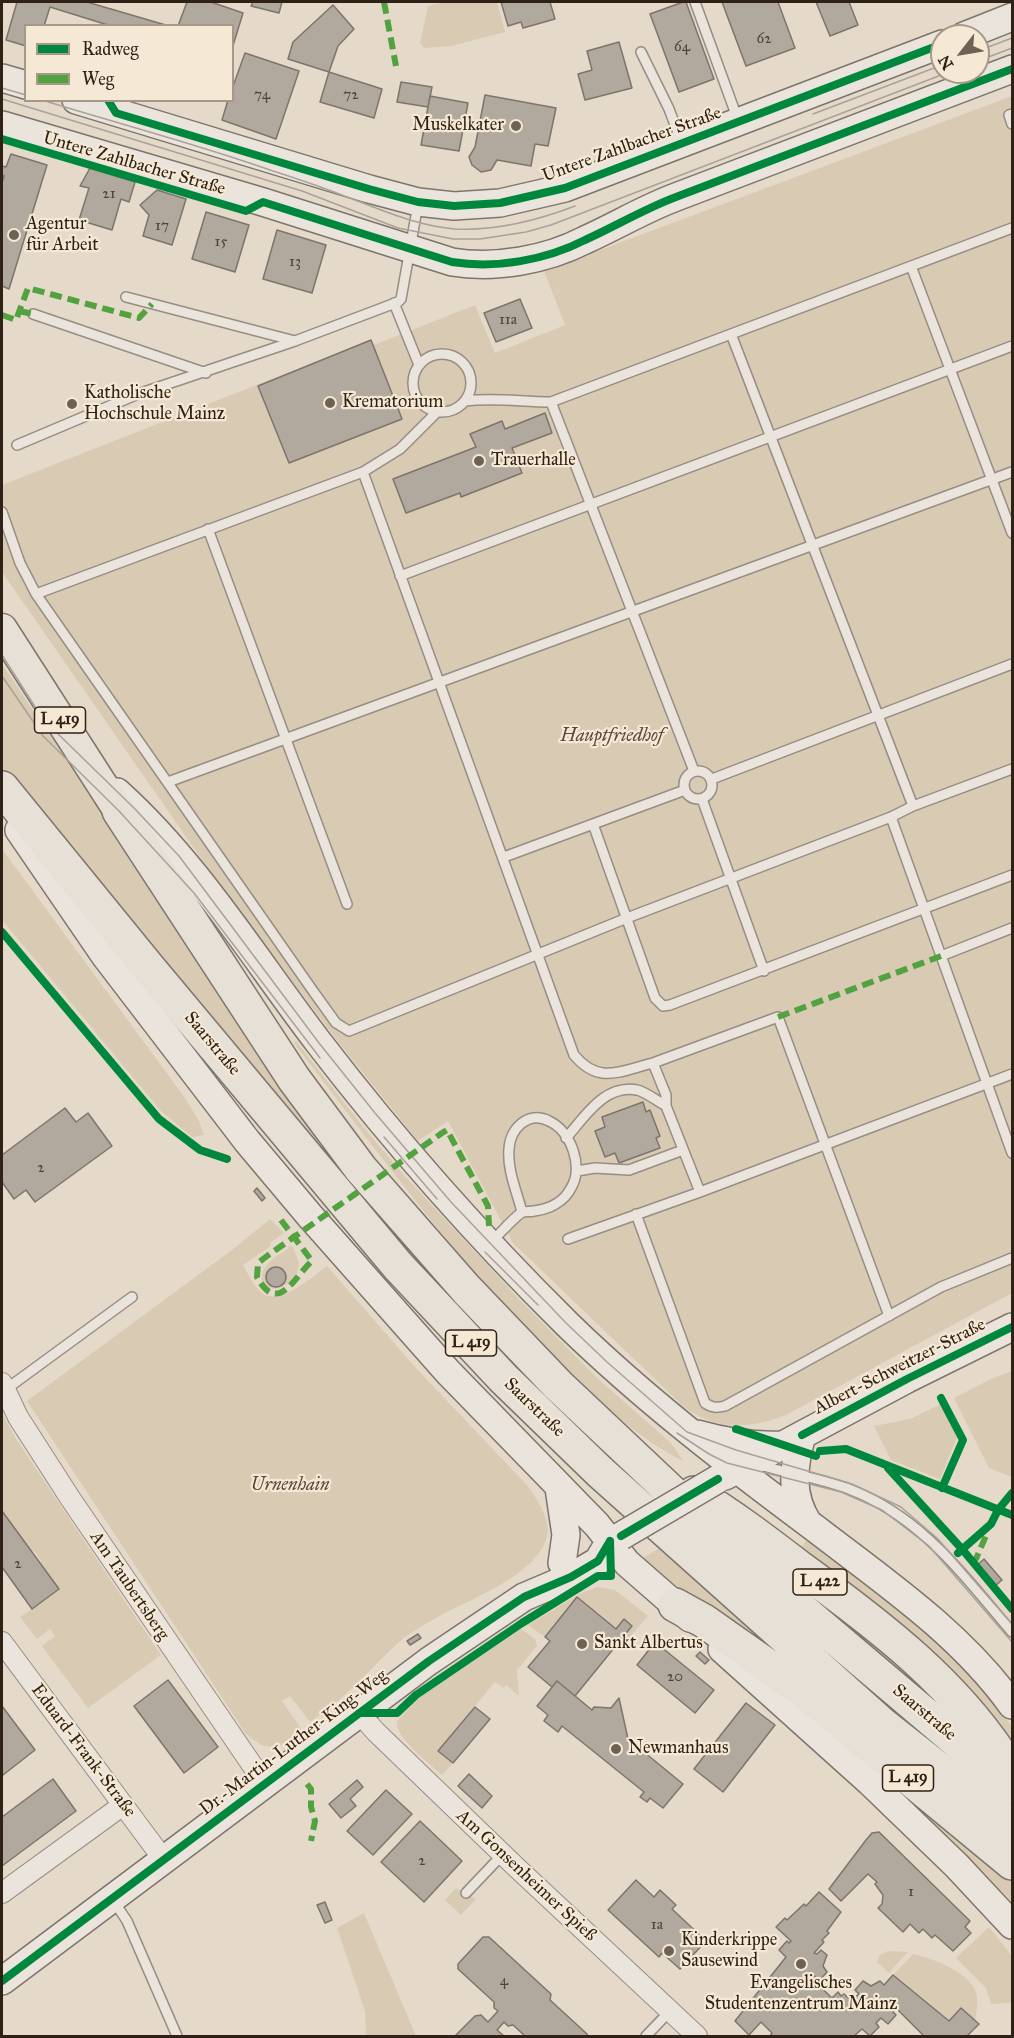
<!DOCTYPE html>
<html>
<head>
<meta charset="utf-8">
<style>
  body { margin:0 }
  #map { position:relative; width:1014px; height:2038px; overflow:hidden; background:#e5dac9; font-family:"IM FELL Great Primer",serif }
  canvas { display:block }
  .frame { position:absolute; inset:0; border:3px solid #302116; pointer-events:none }
  .legend { position:absolute; left:24px; top:24px; width:210px; height:78px; box-sizing:border-box; background:#f5e9d5; border:2px solid #a69989; margin:0; padding:8px 10px; list-style:none; font-size:18px; color:#302116 }
  .legend li { display:flex; align-items:center; gap:12px; height:30px }
  .legend b { width:30px; border:2px solid #a69989 }
  .north { position:absolute; left:930px; top:24px; width:60px; height:60px; box-sizing:border-box; background:#f5e9d5; border:2px solid #a69989; border-radius:50%; rotate:239deg; font-size:16px; font-weight:700; line-height:24px; text-align:center; color:#302116 }
  .north::after { content:''; display:block; margin:auto; width:21px; height:27px; background:#6f6255; clip-path:polygon(50% 0,100% 100%,50% 72%,0 100%) }
</style>
</head>
<body>
<div id="map">
<canvas width="1014" height="2038"></canvas>
<div class="frame"></div>
<ul class="legend">
<li><b style="height:8px;background:#00873e"></b>Radweg</li>
<li><b style="height:8px;background:#52a240"></b>Weg</li>
</ul>
<div class="north">N</div>
</div>
<script>
const ctx = document.querySelector('canvas').getContext('2d');
ctx.lineJoin = 'round';
function paint(path, color) {
  ctx.fillStyle = color;
  ctx.fill(path, 'evenodd');
}
function stroke(path, color, width, dash) {
  ctx.strokeStyle = color;
  ctx.lineWidth = width;
  ctx.lineCap = dash ? 'butt' : 'round';
  ctx.setLineDash(dash || []);
  ctx.stroke(path);
}
function drawText(font, color, halo, rows, align = 'center') {
  ctx.font = font + ' "IM FELL Great Primer",serif';
  ctx.lineWidth = 4.5;
  ctx.setLineDash([]);
  ctx.textBaseline = 'middle';
  ctx.strokeStyle = halo;
  ctx.fillStyle = color;
  for (const [text, x, y, turn = 0] of rows) {
    ctx.save();
    ctx.translate(x, y);
    ctx.rotate((+turn || 0) * Math.PI / 180);
    ctx.textAlign = isNaN(turn) ? turn : align;
    if (halo) ctx.strokeText(text, 0, 0);
    ctx.fillText(text, 0, 0);
    ctx.restore();
  }
}
paint(new Path2D(`
  M445,2H497L505,32L451,46L424,48L420,43L428,6Z
  M1012,96V1293L784,1416C745,1429 719,1431 684,1407L513,1243L448,1121L418,1141L335,1038L216,880L2,572V485L371,340L374,345L475,305L495,353L565,325L544,271Z
  M2,664L40,721L83,777L82,782L95,793L324,1143L317,1148L46,827L2,771Z
  M2,849L185,1098L198,1119L204,1135L192,1137L161,1111L2,920Z
  M296,1041L360,1123L403,1174L519,1299L596,1377L671,1443L683,1461C635,1437 594,1397 555,1359C458,1263 377,1151 294,1043Z
  M270,1219L284,1233L270,1243L271,1246L243,1265C248,1274 254,1287 262,1293C280,1307 313,1276 327,1266L415,1367L526,1484C538,1500 553,1523 546,1540C532,1578 469,1599 436,1618C424,1625 409,1633 398,1643C380,1659 364,1678 346,1694C335,1704 322,1713 310,1722L290,1696L282,1701L302,1730L276,1748L261,1745L246,1734L27,1401L232,1250Z
  M288,1246L293,1247L299,1263L297,1274C278,1302 250,1285 267,1265C272,1258 282,1253 289,1248Z
  M1012,1371V1477L989,1468L954,1398L993,1378Z
  M941,1404L957,1437L940,1479L891,1460L874,1426L910,1419Z
  M2,1413L16,1439L161,1655L88,1708L42,1646L55,1636L50,1629L37,1639L20,1617L32,1609L41,1561L34,1551L31,1552L2,1511Z
  M808,1538L872,1585L940,1643L994,1701L1012,1727V1749L800,1549Z
  M660,1548L709,1589L798,1669L723,1620L641,1559Z
  M774,1565L875,1641L953,1718Z
  M598,1587L615,1590L648,1616L624,1644L620,1641L632,1626L624,1619L616,1629L577,1597L545,1637L528,1625L581,1593Z
  M521,1629L535,1639L537,1646L517,1670L519,1696L506,1685L504,1688L495,1682L438,1750L453,1763L442,1775C430,1764 394,1737 397,1721L421,1696Z
  M922,1810L1012,1883V1912L918,1815Z
  M456,1888L476,1899L461,1915L445,1900Z
  M364,1913L416,2036H366L365,2011L337,1928Z
  M989,1927L1012,1956V2003L991,2004L986,1988L956,1958Z
  M888,1951L908,1952L889,1973L877,1962L880,1955Z
  M913,1954C931,1958 971,1972 976,1993C979,2001 976,2012 975,2021H949L893,1975Z`), '#d9cab3');
const building = new Path2D(`
  M17,2H87L169,26H111L50,7L44,26H26V46L6,40Z
  M187,2H211L243,13L232,49V26H178Z
  M253,2H282L279,13L251,6Z
  M501,2H550L555,19L523,28L521,22L508,26Z
  M683,2H686L714,79L679,92L650,14Z
  M722,2H778L795,48L746,66Z
  M816,2H849L858,25L830,36Z
  M333,5L354,29L338,46L329,72L288,59L293,42Z
  M619,42L632,88L585,100L578,74L592,70L587,51Z
  M245,53L299,71L276,139L222,120L228,100H232V89Z
  M329,72L382,89L374,118L320,102Z
  M401,82L432,87L428,107L397,102Z
  M485,95L556,108L548,146L535,144L531,166L497,160L491,170L481,172L472,165L469,157L475,147Z
  M430,96L468,103L459,151L421,145Z
  M11,154L47,165L9,289L2,286V183L4,176L2,175V166L6,167Z
  M90,168L135,182L129,202L121,199L112,230L79,220L89,188L80,186Z
  M157,190L186,199L172,245L143,236L149,215L140,205Z
  M206,212L249,225L235,272L192,259Z
  M277,230L326,245L312,293L263,279Z
  M520,299L532,328L496,342L484,313Z
  M371,340L402,419L289,463L258,386Z
  M545,413L552,433L512,448L522,473L461,497L460,493L406,513L393,479L476,447L470,434L502,421L505,429Z
  M643,1102L646,1112L650,1110L660,1136L656,1138L660,1148L619,1163L615,1153L605,1157L595,1131L605,1127L602,1117Z
  M65,1108L76,1122L88,1113L112,1146L35,1202L26,1190L14,1199L2,1182V1155Z
  M257,1188L265,1198L262,1201L254,1191Z
  M266 1277a10 10 0 1 1 20 0a10 10 0 1 1-20 0Z
  M2,1511L59,1589L32,1609L2,1567Z
  M984,1559L1002,1580L995,1586L977,1565Z
  M577,1597L616,1629L624,1619L632,1626L575,1696L557,1681L552,1687L528,1667L550,1641L545,1637Z
  M418,1634L421,1638L410,1645L407,1641Z
  M655,1642L714,1690L695,1713L637,1665Z
  M700,1652L709,1660L705,1664L696,1656Z
  M168,1680L218,1747L184,1773L134,1706Z
  M557,1681L592,1710L594,1707L611,1708L619,1698L628,1739L683,1784L663,1808L650,1798L647,1802L640,1797L644,1792L562,1726L558,1732L544,1721L548,1715L537,1706Z
  M746,1703L775,1725L723,1792L694,1769Z
  M2,1706L35,1750L3,1775L2,1772Z
  M475,1707L490,1719L453,1763L438,1751Z
  M469,1774L492,1796L482,1808L458,1786Z
  M53,1779L76,1811L2,1866V1817Z
  M357,1780L363,1787L350,1799L356,1806L341,1818L329,1804Z
  M386,1790L412,1814L373,1855L347,1831Z
  M420,1821L462,1861L424,1902L381,1862Z
  M879,1832L970,1921L965,1927L971,1933L953,1951L935,1935L932,1938L923,1929L919,1933L910,1924L903,1932L878,1908L882,1904L883,1895L875,1884L877,1882L868,1874L841,1901L829,1889L866,1840L872,1833Z
  M636,1880L654,1897L660,1890L676,1905L672,1909L706,1941L680,1969L662,1953L659,1957L608,1910Z
  M819,1892L841,1912L827,1931L829,1933L822,1940L824,1942L814,1953L817,1954L821,1950L827,1955L823,1966L827,1972L819,1981L815,1976L812,1979L832,1998L838,1992L841,1996L844,1994L856,2005L859,2001L855,1997L859,1994L855,1990L863,1981L871,1986L880,1981L884,1985L893,1975L949,2021L961,2008L979,2024L967,2036H924L896,2008L893,2012L896,2015L888,2024L881,2018L876,2023L879,2027L870,2036L862,2029L854,2036H770L772,2033L761,2022L749,2035L735,2021L786,1957L779,1950L787,1941L789,1943L791,1941L776,1927L785,1918L787,1920L804,1904L806,1906Z
  M325,1902L332,1920L325,1923L317,1905Z
  M483,1937H489L551,1994L550,2000L587,2034L588,2036H525L513,2025L508,2026L504,2022L497,2030L504,2036H455L475,2016L481,2015L488,2022L498,2011L494,2008V2002L458,1969V1964Z`);
paint(building, '#b1a99e');
stroke(building, '#7d756b', 1.5);
const lane = new Path2D(`
  M695,2L738,120
  M641,52L669,109L681,141
  M1012,114L1009,115L1012,124
  M911,266L1012,533
  M126,297L295,341
  M394,303L419,365
  M33,314L206,373
  M731,334L913,806
  M413 383a29 29 0 1 1 58 0a29 29 0 1 1-58 0Z
  M465,401C494,397 522,402 551,402L1012,228
  M551,402L694,771
  M17,445L138,394L295,341L398,302L401,299L418,204
  M363,472L574,1055C599,1085 620,1071 653,1063
  M2,512L20,563L36,594L313,991L336,1023L349,1031L627,918L891,817L913,806L1012,769
  M208,529L347,904
  M400,576L1012,346
  M36,594L363,472L400,449L437,412
  M684 785a14 14 0 1 1 28 0a14 14 0 1 1-28 0Z
  M712,779L1012,664
  M168,782L1012,472
  M702,799L764,971
  M891,817L1012,1153
  M593,824L655,998L663,1006L670,1005L1012,875
  M504,857L685,790
  M941,956L1012,928
  M566,1138C585,1117 604,1084 637,1090C646,1092 657,1101 666,1106
  M577,1171L595,1168L629,1170L683,1150
  M700,1192L666,1106V1095L653,1063L778,1017L889,1316
  M636,1214L705,1403C712,1408 717,1408 725,1406L941,1287L1012,1258
  M568,1239L700,1192L1012,1074
  M491,1242C501,1233 510,1221 521,1213C524,1211 529,1212 534,1211C549,1209 564,1202 571,1188C584,1167 571,1131 549,1121C528,1110 510,1129 509,1149C507,1170 517,1192 522,1212
  M5,1390L132,1297
  M760,1465C789,1474 820,1478 849,1489C922,1517 963,1575 1012,1632
  M466,1893L502,1855
  M113,1900L127,1921L177,2036
  M646,2036L670,2011`);
const street = new Path2D(`
  M2,1383L18,1417L70,1498L265,1784
  M2,1642L164,1860
  M359,1713L376,1732L516,1867L697,2036
  M2,1893L123,1805`);
const secondary = new Path2D(`
  M964,36L1012,17
  M2,78L26,85
  M76,100L369,189L418,202L454,206L500,203L565,188L942,44
  M2,125L263,202L452,262C496,269 546,260 585,240C616,226 644,209 676,197C788,154 900,111 1012,69
  M117,792C197,864 254,958 319,1043C395,1142 478,1236 567,1324C644,1399 730,1465 816,1529C886,1583 960,1633 1012,1705
  M19,830L106,957L247,1141L310,1216L448,1372L597,1525L627,1563L690,1618
  M697,1434C725,1442 752,1446 781,1445
  M802,1435C793,1467 790,1495 808,1523
  M725,1476L907,1379L1012,1327
  M559,1488L566,1535L562,1563
  M722,1649L870,1782L957,1866L1012,1925
  M2,1981L429,1661L524,1597L571,1577L598,1561L610,1541`);
const primary = new Path2D(`
  M2,629L119,811`);
const highway = new Path2D(`
  M2,788L148,967L398,1266L503,1378L600,1472L883,1725L1012,1827
  M119,811L294,1079L361,1169L467,1290L558,1385L749,1565L1012,1788
  M694,1493C731,1515 765,1541 799,1567C879,1625 961,1687 1012,1773
  M675,1605L704,1621L805,1692L1012,1863`);
stroke(lane, '#968e83', 12);
stroke(street, '#968e83', 22);
stroke(secondary, '#7d756b', 30);
stroke(primary, '#7d756b', 33);
stroke(highway, '#7d756b', 36);
stroke(lane, '#eae4dc', 9);
stroke(street, '#eae4dc', 20);
stroke(secondary, '#eae4dc', 27);
stroke(primary, '#e6e0d7', 30);
stroke(highway, '#e6e0d7', 33);
stroke(new Path2D(`
  M978,51L1012,38
  M978,61L1012,48
  M2,88L26,95
  M2,99L302,191L398,228L453,239H480L526,232L551,225L949,72
  M42,100C119,124 197,144 273,171C298,179 322,187 347,197C382,210 417,226 455,229C497,231 536,221 575,206
  M813,114L942,65
  M2,655L39,713L55,731L135,809L179,856L319,1043L375,1113L451,1202L566,1323L607,1362L687,1432L736,1450L852,1484L901,1507L937,1538L1012,1624
  M2,676L43,736L119,811L194,893L320,1058
  M384,1137L437,1199
  M485,1252L538,1305
  M677,1433L709,1454L727,1463L841,1492L882,1510L929,1546L1012,1642`), '#a8a29a', 1.5);
const secondaryBridge = new Path2D(`
  M621,1536L718,1479`);
stroke(secondaryBridge, '#7d756b', 30, []);
stroke(secondaryBridge, '#eae4dc', 27);
stroke(new Path2D(`
  M384,2L396,66
  M19,311L33,314
  M2,315L16,320L28,288L139,318L152,304
  M778,1017L941,956
  M281,1220L312,1261C295,1276 278,1316 257,1277L258,1263L267,1256L442,1133L447,1130L488,1206L489,1226
  M972,1563L976,1559L988,1531
  M307,1784L311,1789V1807L315,1821L311,1841`), '#52a240', 6, [12, 6]);
stroke(new Path2D(`
  M108,100L116,113L369,189L418,202L454,206L500,203L565,188L942,44
  M2,139L246,211L263,202L452,262C496,269 546,260 585,240C616,226 644,209 676,197C788,154 900,111 1012,69
  M2,932L159,1119L200,1150L227,1159
  M941,1398L963,1440L942,1488
  M736,1429L816,1456
  M802,1435L907,1379L1012,1327
  M820,1451L846,1449L1012,1515
  M888,1468L962,1549L1012,1609
  M621,1536L718,1479
  M958,1553L991,1524L998,1510L1012,1493
  M359,1713H397L416,1695L522,1623L598,1576H611L610,1541
  M2,1981L429,1661L524,1597L571,1577L598,1561L610,1541`), '#00873e', 8);
for (const [x, y, r, color] of [
  [516,126,6,"#6f6255"],
  [14,235,6,"#6f6255"],
  [330,403,6,"#6f6255"],
  [72,404,6,"#6f6255"],
  [479,461,6,"#6f6255"],
  [582,1644,6,"#6f6255"],
  [616,1749,6,"#6f6255"],
  [669,1951,6,"#6f6255"],
  [801,1964,6,"#6f6255"]
]) {
  const dot = new Path2D();
  dot.arc(x, y, r, 0, 2 * Math.PI);
  ctx.fillStyle = color;
  ctx.fill(dot);
  stroke(dot, '#f5e9d5', 2);
}
drawText('15px', '#504338', null, [
  ["62",764,39],
  ["64",682,47],
  ["74",262,95],
  ["72",351,95],
  ["21",109,194],
  ["17",162,226],
  ["15",221,242],
  ["13",295,262],
  ["11a",508,320],
  ["2",41,1168],
  ["2",18,1564],
  ["20",675,1677],
  ["2",422,1861],
  ["1",911,1892],
  ["1a",657,1925],
  ["4",504,1981]
]);
for (const [x, y, w] of [
  [60,720,51],
  [471,1343,51],
  [820,1582,54],
  [908,1778,51]
]) {
  const box = new Path2D();
  box.roundRect(x - w / 2, y - 13, w, 26, 4.5);
  ctx.fillStyle = '#f5e9d5';
  ctx.fill(box);
  stroke(box, '#302116', 1.5);
}
drawText('bold 16px', '#302116', null, [
  ["L 419",60,720],
  ["L 419",471,1343],
  ["L 422",820,1582],
  ["L 419",908,1778]
]);
drawText('18px', '#302116', '#f5e9d5', [
  ["Muskelkater",504,126,"right"],
  ["Agentur",26,225],
  ["für Arbeit",26,246],
  ["Katholische",84,394],
  ["Hochschule Mainz",84,415],
  ["Krematorium",342,403],
  ["Trauerhalle",491,461],
  ["Sankt Albertus",594,1644],
  ["Newmanhaus",628,1749],
  ["Kinderkrippe",681,1941],
  ["Sausewind",681,1962],
  ["Evangelisches",801,1984,"center"],
  ["Studentenzentrum Mainz",801,2005,"center"]
], 'left');
drawText('18px', '#302116', '#f5e9d5', [
  ["Untere Zahlbacher Straße",632,145,-20],
  ["Untere Zahlbacher Straße",134,164,16],
  ["Saarstraße",212,1044,50],
  ["Albert-Schweitzer-Straße",900,1367,-27],
  ["Saarstraße",534,1408,44],
  ["Am Taubertsberg",129,1586,56],
  ["Saarstraße",924,1713,40],
  ["Dr.-Martin-Luther-King-Weg",294,1743,-37],
  ["Eduard-Frank-Straße",83,1751,53],
  ["Am Gonsenheimer Spieß",526,1876,43]
]);
drawText('italic 18px', '#584839', '#f5e9d5', [
  ["Hauptfriedhof",612,737],
  ["Urnenhain",290,1486]
]);
</script>
</body>
</html>
